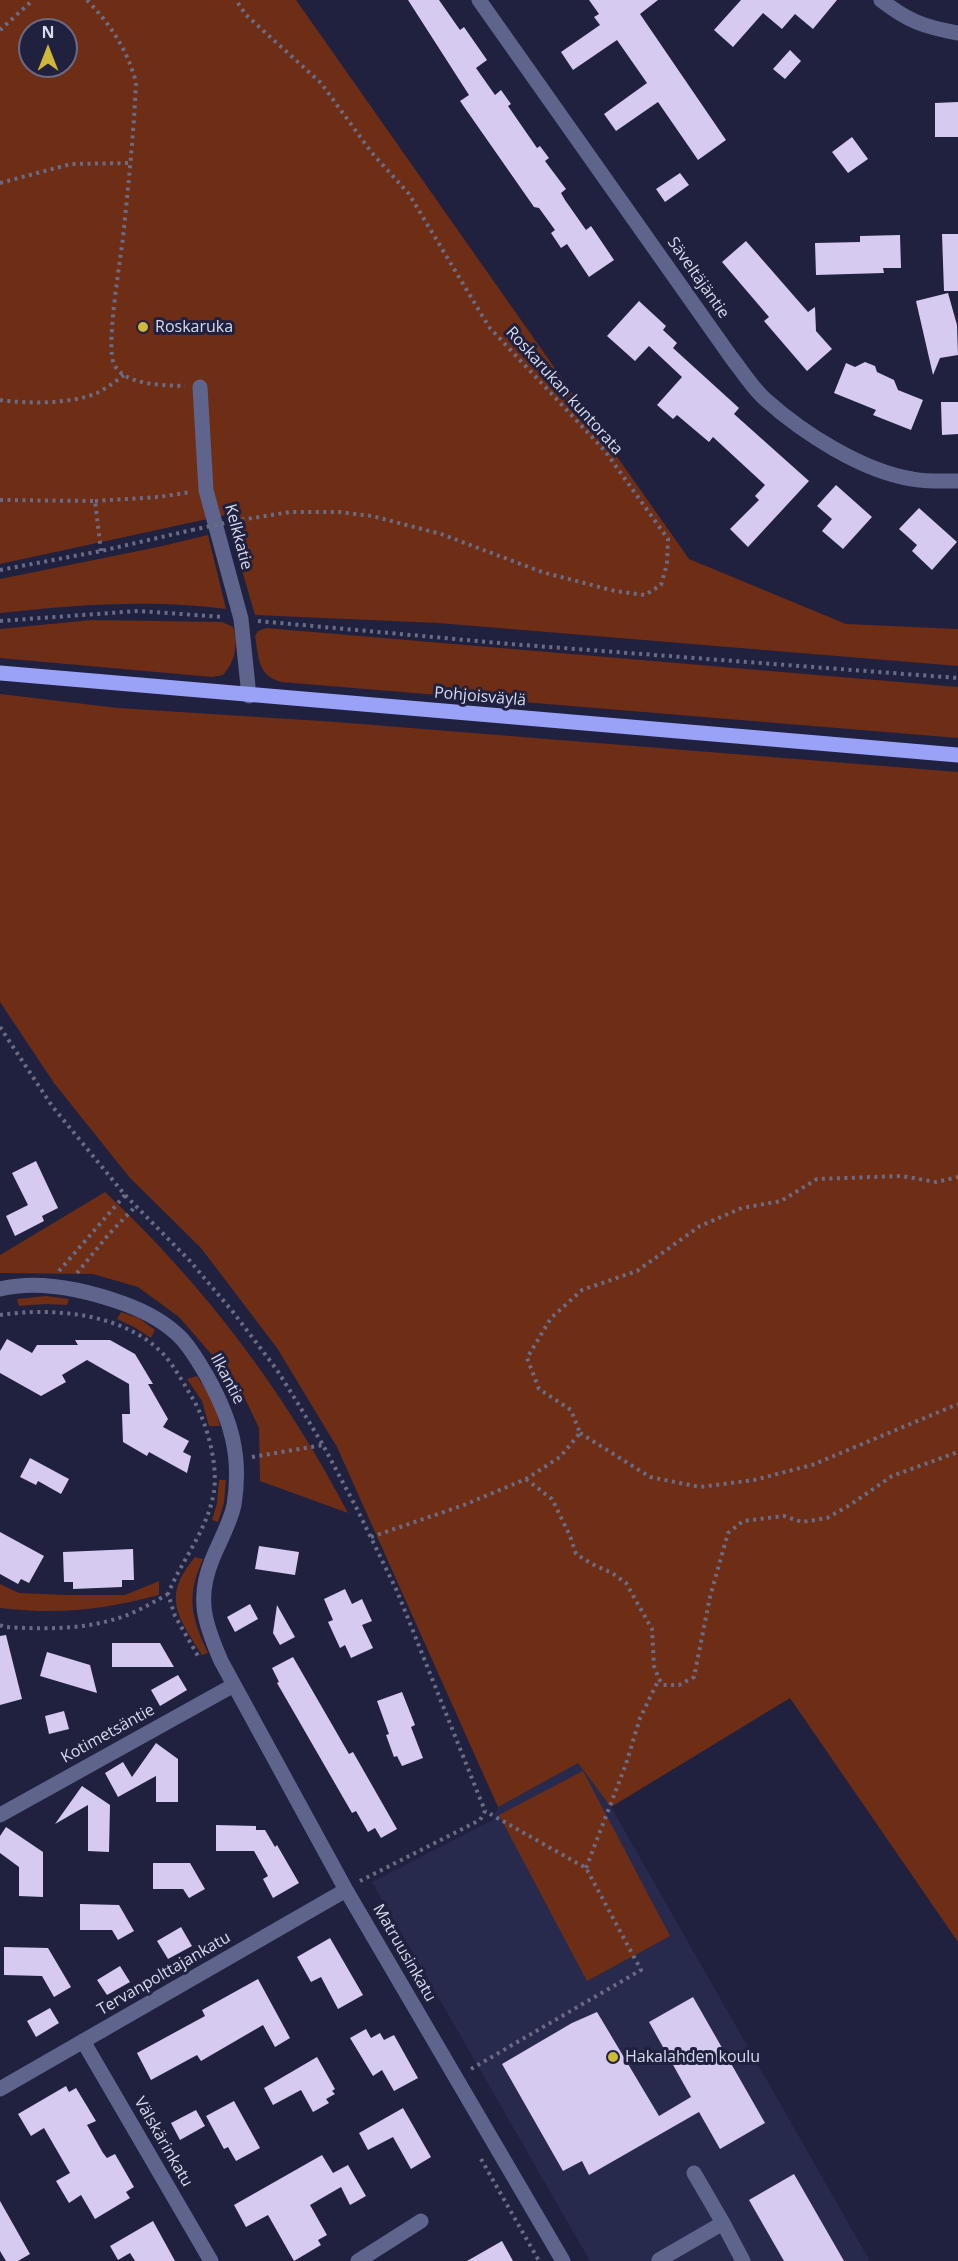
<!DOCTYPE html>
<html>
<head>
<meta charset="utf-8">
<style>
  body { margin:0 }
  #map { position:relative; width:958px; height:2261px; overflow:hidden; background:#20213e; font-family:"Open Sans",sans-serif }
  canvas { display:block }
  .north { position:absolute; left:18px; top:18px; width:60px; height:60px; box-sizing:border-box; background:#20213e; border:2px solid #6a6b84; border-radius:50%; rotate:0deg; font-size:16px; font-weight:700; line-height:24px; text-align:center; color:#d8dbee }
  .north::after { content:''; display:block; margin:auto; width:21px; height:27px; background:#ceb837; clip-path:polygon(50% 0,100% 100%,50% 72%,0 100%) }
</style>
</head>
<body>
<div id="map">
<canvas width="958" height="2261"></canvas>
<div class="north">N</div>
</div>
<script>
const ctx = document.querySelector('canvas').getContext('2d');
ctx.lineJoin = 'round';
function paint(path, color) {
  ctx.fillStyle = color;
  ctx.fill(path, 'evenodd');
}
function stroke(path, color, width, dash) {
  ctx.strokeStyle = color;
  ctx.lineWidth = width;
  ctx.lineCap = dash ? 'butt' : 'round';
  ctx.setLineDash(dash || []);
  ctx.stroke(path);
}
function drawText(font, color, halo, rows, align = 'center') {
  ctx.font = font + ' "Open Sans",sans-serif';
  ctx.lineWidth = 6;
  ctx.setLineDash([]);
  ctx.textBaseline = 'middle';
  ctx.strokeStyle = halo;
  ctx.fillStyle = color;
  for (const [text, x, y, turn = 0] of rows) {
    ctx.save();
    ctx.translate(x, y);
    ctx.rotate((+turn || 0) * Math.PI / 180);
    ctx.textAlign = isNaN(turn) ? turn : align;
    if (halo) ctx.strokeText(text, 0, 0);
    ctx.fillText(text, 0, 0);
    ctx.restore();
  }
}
paint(new Path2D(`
  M578,1762L611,1807L870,2261H590L372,1882L493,1820L498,1807Z`), '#282a4d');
paint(new Path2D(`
  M0,0H296L689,559L846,624L958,629V666L438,623L255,615L226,515L0,564ZM30,30H66V66H30Z
  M208,535L226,609C149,599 76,605 0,613V579L158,547Z
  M91,620L222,622L233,627C238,644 236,661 223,675L212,677L0,658V629Z
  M266,628L958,687V738L281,682C257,675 259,658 255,636L258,631Z
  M0,694L118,708L336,722L958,772V1942L790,1698L611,1807L578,1763L498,1807L337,1447L277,1348L201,1248L130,1178L54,1083L0,1002Z
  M105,1192C204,1285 285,1392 348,1513L260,1481L259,1428L239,1386L179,1317L138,1287L93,1274L0,1273V1255Z
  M46,1296L69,1299L67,1305L45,1304L19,1306L17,1299Z
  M121,1312L139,1318L155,1330L151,1338L134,1327L117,1319Z
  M197,1376L214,1403L220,1426H209L202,1401L187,1379Z
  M219,1480H226L224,1503L218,1522L212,1520L217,1503Z
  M195,1557L203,1559C186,1597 191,1616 208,1653L202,1655C178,1616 161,1598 195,1557Z
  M159,1581V1595C101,1610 60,1615 0,1608V1584L19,1593L67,1595H125Z
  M583,1771L670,1936L587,1981L499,1815Z`), '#6e2d15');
paint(new Path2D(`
  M408,0H439L460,30L464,27L487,60L476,68L495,95L501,90L511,104L508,106L537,148L540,146L549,158L545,161L566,189L561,193L565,200L586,230L591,226L614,260L589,277L567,244L561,248L551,233L555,230L539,208L534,207L460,101L469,95Z
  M589,0H658L640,14L726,140L698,160L658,102L616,131L604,114L647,83L617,40L573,70L561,52L600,25L594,17L599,14Z
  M741,0H837L813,29L795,14L782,29L763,13L733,47L714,30Z
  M790,50L801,61L785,79L773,69Z
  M958,102V137H935V103Z
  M852,137L868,159L848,173L832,152Z
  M680,173L689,185L665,202L656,189Z
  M942,234H958V291H944Z
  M900,235L901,268H883L884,273L816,275L815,243L860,242V236Z
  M746,241L808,312L815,307L816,331L832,349L807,371L764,321L769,317L722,262Z
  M948,293L957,325L958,355L940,358L933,375L916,301Z
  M639,301L666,326L663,330L677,343L673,348L739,408L734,414L809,481L748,547L730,529L759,500L755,496L765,485L713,437L709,442L677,415L673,419L657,405L682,377L649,346L635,361L607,336Z
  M865,362L875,366L877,372L894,380L898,390L923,400L911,430L873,415L876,410L834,393L846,363L855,367Z
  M941,402H958V434L942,435Z
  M836,485L872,517L843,549L822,531L832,519L817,506Z
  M919,508L957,542L932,570L912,551L917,545L899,529Z
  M36,1161L58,1208L42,1216L44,1221L15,1236L6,1216L28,1205L12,1173Z
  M7,1339L32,1353L37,1345H78L75,1340H110L135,1354L153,1384H148L168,1419L163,1427L189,1441L183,1452L191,1456L187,1473L149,1452L147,1456L123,1442L122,1414H130L129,1384L87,1360L62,1375L66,1382L41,1396L0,1373V1351Z
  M30,1458L69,1479L61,1494L38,1481L36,1485L20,1477Z
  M0,1532L44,1556L29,1583L21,1579L18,1584L0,1574Z
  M259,1546L299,1552L295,1575L255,1569Z
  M133,1549L134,1580H122V1587L73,1589V1582H64L63,1552Z
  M345,1589L352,1604L362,1599L372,1621L362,1625L373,1648L351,1658L345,1645L340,1648L328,1622L333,1620L324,1599Z
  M250,1604L258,1619L235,1632L227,1617Z
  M277,1605L295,1637L280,1645L273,1633Z
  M6,1635L22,1699L0,1705V1636Z
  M112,1643H160L174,1667H112Z
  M47,1652L90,1665L97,1693L40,1676Z
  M293,1657L349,1754L353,1752L397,1829L381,1838L375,1828L368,1832L356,1811L352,1813L277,1683L279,1682L272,1668Z
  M178,1675L187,1690L160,1706L151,1690Z
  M402,1692L415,1725L411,1727L423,1758L402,1766L397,1756L394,1757L386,1735L389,1734L377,1701Z
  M64,1711L69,1729L49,1734L45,1716Z
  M156,1743L178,1759V1802H156V1776L118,1797L105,1773L123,1762L132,1777Z
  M82,1786L110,1805L109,1852L88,1851V1805L55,1824Z
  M216,1825L256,1826V1830H265L275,1847L277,1845L299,1883L273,1898L263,1879L268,1876L254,1851H216Z
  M6,1827L43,1852V1897L19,1896V1867L0,1853V1836Z
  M153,1863H190L205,1889L189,1898L183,1889H153Z
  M80,1904L119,1905L134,1931L118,1940L112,1930H80Z
  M181,1927L192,1946L168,1959L157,1941Z
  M330,1938L363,1995L338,2009L321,1977L311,1982L297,1957Z
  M4,1947L48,1948L71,1987L54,1997L42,1976L4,1975Z
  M120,1966L130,1982L107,1995L97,1980Z
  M258,1979L290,2038L275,2047L263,2025L201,2061L197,2055L151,2080L137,2053L205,2016L202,2010Z
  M693,1997L765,2123L720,2149L699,2112L589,2175L582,2161L563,2171L502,2064L572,2023L597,2012L659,2116L691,2097L649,2022Z
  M50,2008L59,2023L36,2037L27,2021Z
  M366,2029L371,2038L380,2033L384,2040L394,2035L418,2078L394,2091L382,2070L373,2076L350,2038Z
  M317,2057L335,2089L332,2091L335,2094L326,2099L329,2103L313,2112L301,2090L273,2105L264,2088Z
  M66,2086L69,2092L76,2088L96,2121L87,2125L103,2153L107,2158L115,2154L134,2187L126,2192L130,2198L95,2219L81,2195L69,2203L56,2181L70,2173L44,2128L31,2136L18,2114Z
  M234,2101L260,2148L236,2161L228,2147L224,2149L206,2116Z
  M403,2108L431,2157L411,2169L393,2137L368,2150L359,2133Z
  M196,2110L205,2126L180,2140L171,2123Z
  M322,2155L333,2173L348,2165L366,2196L350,2205L341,2187L310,2205L327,2235L318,2240L321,2245L294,2261L268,2215L246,2227L234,2205Z
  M794,2174L844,2261H784L749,2200Z
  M0,2201L30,2254L18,2261H6L0,2251Z
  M153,2221L175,2261H135L130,2253L118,2260L110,2246Z
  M502,2241L513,2261H467Z`), '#d6caf0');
stroke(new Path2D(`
  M87,0C110,24 127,49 136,82C134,130 129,179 124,228C122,253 105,345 114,364C124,386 165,385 185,386
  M0,30L33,0
  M0,183L71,164L130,163
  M0,400C27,404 72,404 97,393C107,388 116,381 124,375
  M0,500L95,501L101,551
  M95,501L159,497L191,492
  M234,521L290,512H339L372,516L441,534L542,572L615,591L645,595L661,585L667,564L668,539L605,451L489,327L409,194L372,153L321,83L246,15L236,0
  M0,570L101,551L192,530
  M0,621L138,611L224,617
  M258,621L510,644L958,678
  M0,1027L52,1106L125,1195L190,1261L233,1312L277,1370L297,1402L323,1445L357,1509L397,1591L485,1811L480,1820L360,1881
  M59,1271L125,1195
  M77,1273L109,1234L136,1206
  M0,1315C54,1307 127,1313 166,1357C176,1369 185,1386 193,1399C207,1423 218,1464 214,1491C208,1530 182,1559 168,1594L175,1616L198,1656
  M580,1433L650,1477L700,1487L754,1480L812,1465L958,1404
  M252,1457L323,1445
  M526,1479L552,1499L570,1536L576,1554L592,1564L612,1573L626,1583L652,1629L654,1666L659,1679L663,1685H679L694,1677L710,1597L728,1533L743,1521L784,1516L802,1522L827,1518L850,1505L892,1476L958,1452
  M371,1537L464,1505L526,1479L560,1457L580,1433L571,1410L539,1389L527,1358L551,1318L582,1290L637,1271L700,1226L742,1208L781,1201L817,1179L901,1176L936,1182L958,1177
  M0,1625L4,1627C40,1629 77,1630 112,1620C132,1615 150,1604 168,1594
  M586,1868L626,1764L640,1718L659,1679
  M471,2069L641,1970L586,1868L485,1811
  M481,2159L539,2261`), '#6a6c85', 4, [3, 4.5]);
stroke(new Path2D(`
  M479,0L731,357C742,371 753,389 766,400C803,433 862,471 912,479C926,482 943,481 958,481
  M881,0C908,21 924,27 958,33
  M200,387L206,490L241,619L249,696
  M0,1289C41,1279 86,1290 125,1304C144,1311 165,1322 180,1337C191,1348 200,1364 208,1378C231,1420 242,1456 234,1505C230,1524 219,1542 212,1560C196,1599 205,1624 221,1661L346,1890L563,2261
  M0,1815L234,1685
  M83,2041L211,2261
  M0,2089L346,1890
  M694,2173L723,2223
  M659,2260L723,2223L743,2261
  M358,2261L421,2221`), '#5f648d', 15);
stroke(new Path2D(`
  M0,673L958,755`), '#9aa2f7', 15);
stroke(new Path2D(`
  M192,530L234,521`), '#6a6c85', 4, [3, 4.5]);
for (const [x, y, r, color] of [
  [143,327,6,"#ceb837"],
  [613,2057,6,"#ceb837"]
]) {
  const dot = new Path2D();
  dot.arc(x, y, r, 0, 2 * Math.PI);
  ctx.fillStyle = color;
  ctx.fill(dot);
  stroke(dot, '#20213e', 2);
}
drawText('16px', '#d8dbee', '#20213e', [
  ["Säveltäjäntie",698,278,55],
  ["Roskarukan kuntorata",564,391,48],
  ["Kelkkatie",238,537,75],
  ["Pohjoisväylä",480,697,5],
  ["Ilkantie",227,1379,62],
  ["Kotimetsäntie",108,1734,-29],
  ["Matruusinkatu",404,1953,60],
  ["Tervanpolttajankatu",164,1974,-30],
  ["Välskärinkatu",163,2142,60]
]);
drawText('16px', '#d8dbee', '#20213e', [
  ["Roskaruka",155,327],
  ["Hakalahden koulu",625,2057]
], 'left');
</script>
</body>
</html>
